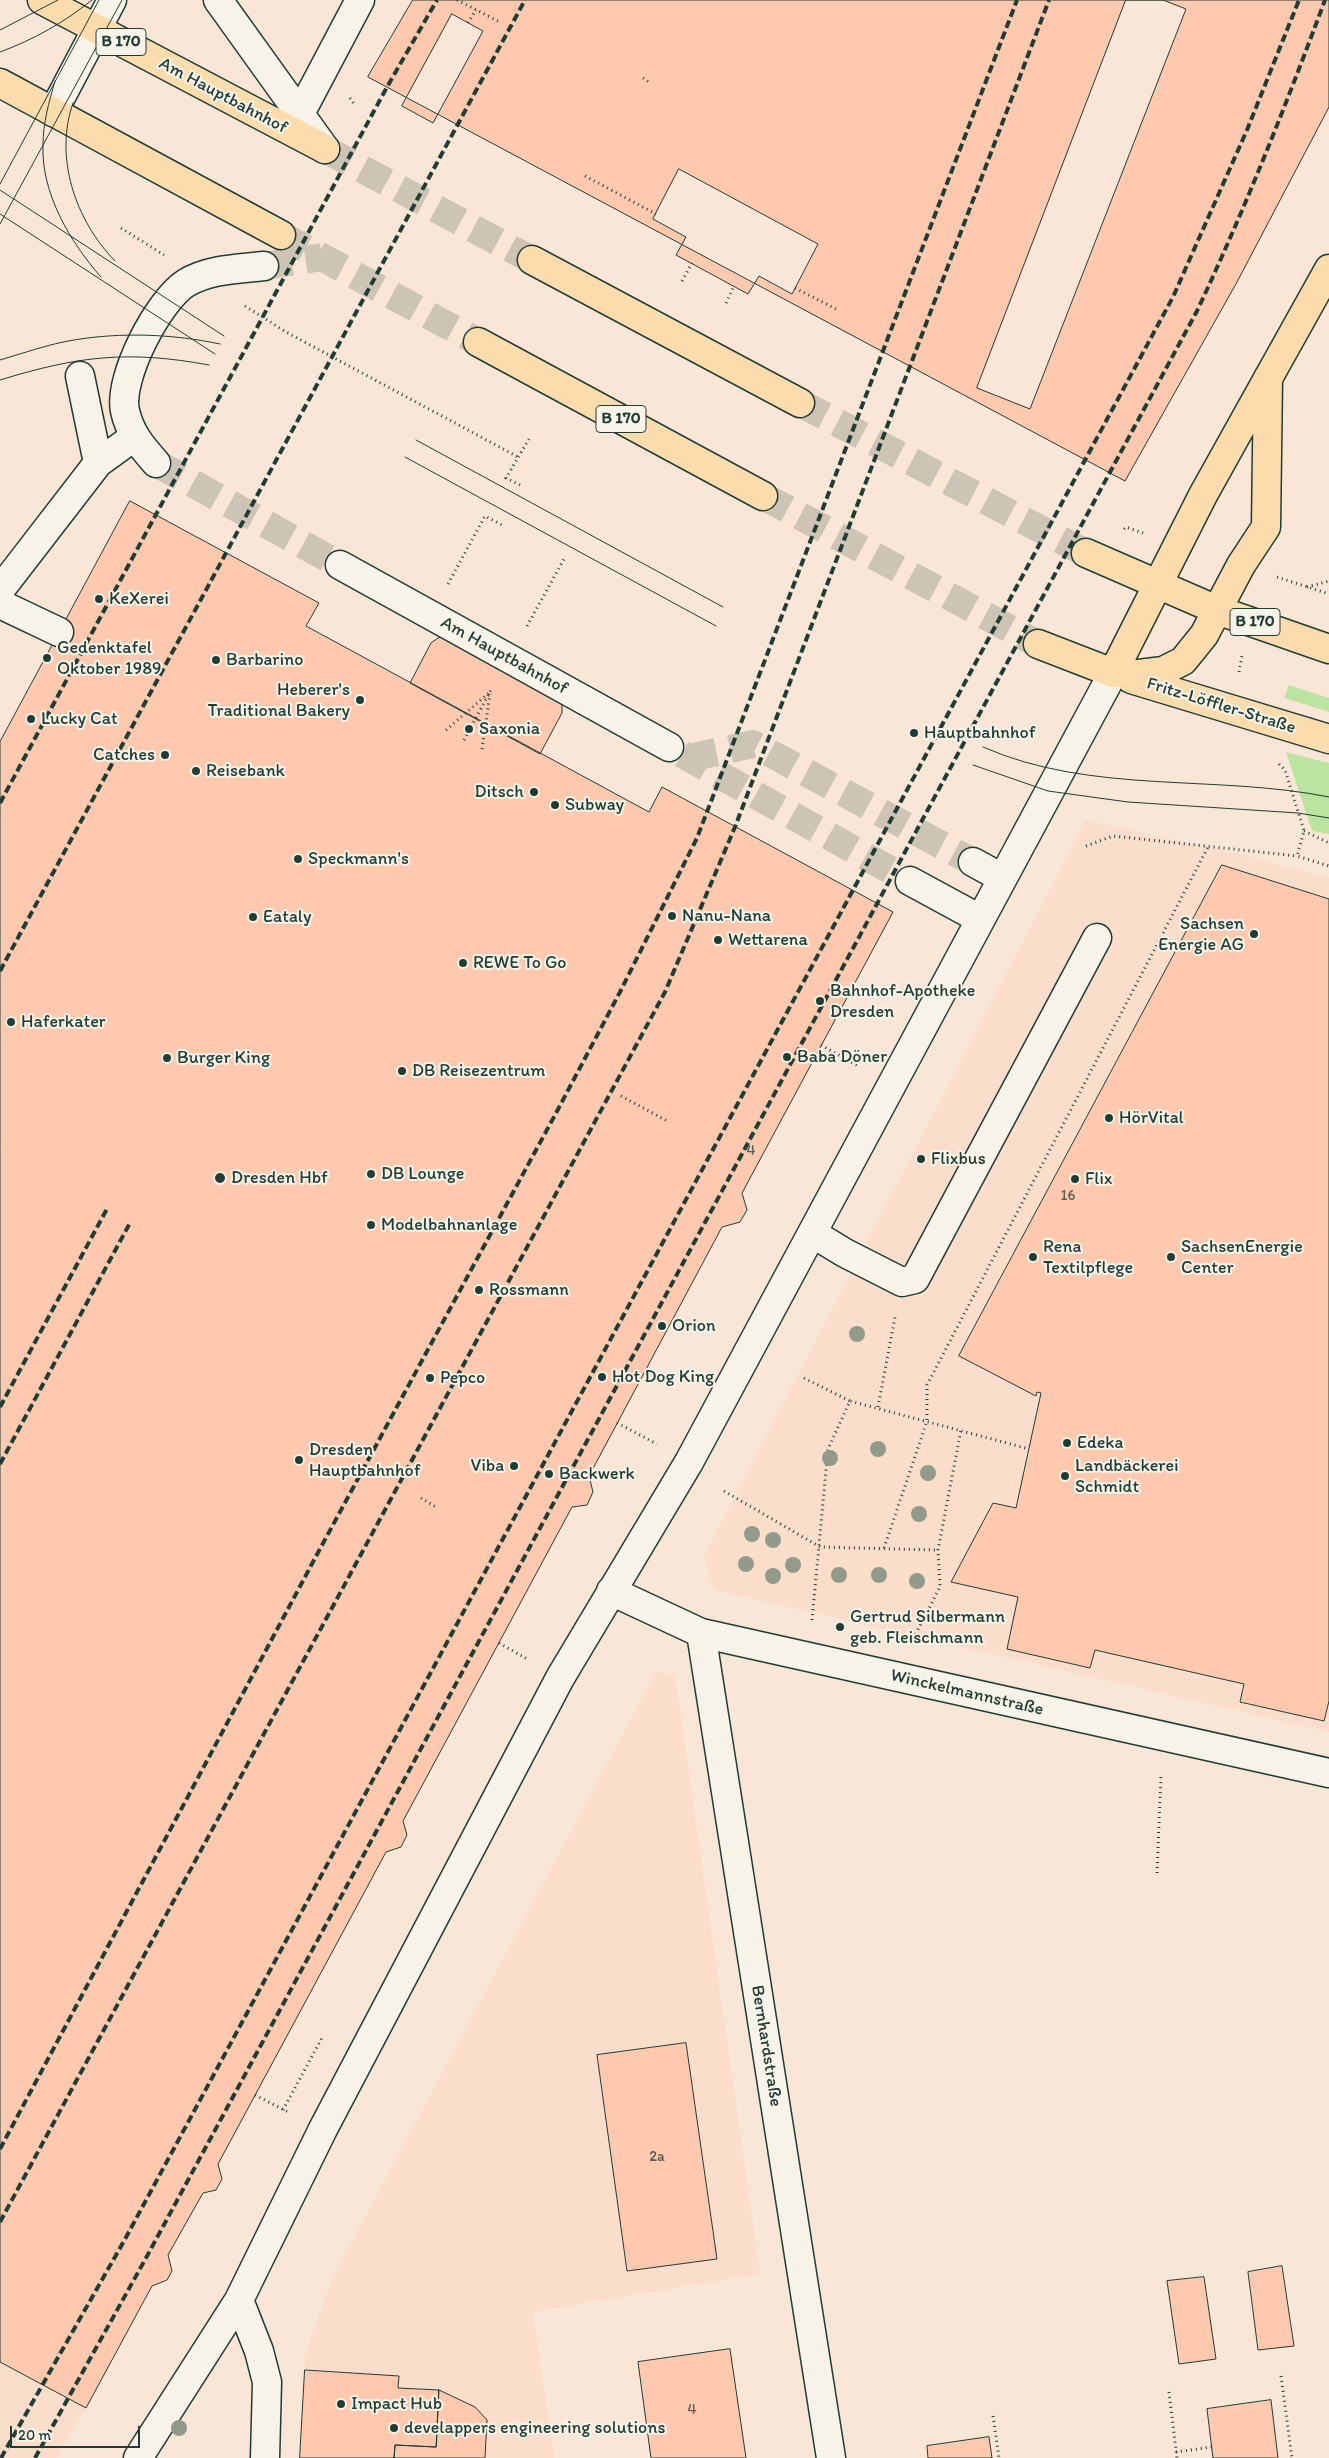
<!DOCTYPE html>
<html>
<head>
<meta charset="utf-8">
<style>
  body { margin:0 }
  #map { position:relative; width:1329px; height:2458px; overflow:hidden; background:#f9e6d7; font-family:Itim,sans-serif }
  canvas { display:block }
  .scale { position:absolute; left:10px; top:2426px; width:130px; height:22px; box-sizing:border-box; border:2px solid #1f3d34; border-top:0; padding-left:6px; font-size:15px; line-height:18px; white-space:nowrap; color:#1f3d34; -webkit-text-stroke:4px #f7f3e8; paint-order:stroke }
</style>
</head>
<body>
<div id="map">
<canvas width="1329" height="2458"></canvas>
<div class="scale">20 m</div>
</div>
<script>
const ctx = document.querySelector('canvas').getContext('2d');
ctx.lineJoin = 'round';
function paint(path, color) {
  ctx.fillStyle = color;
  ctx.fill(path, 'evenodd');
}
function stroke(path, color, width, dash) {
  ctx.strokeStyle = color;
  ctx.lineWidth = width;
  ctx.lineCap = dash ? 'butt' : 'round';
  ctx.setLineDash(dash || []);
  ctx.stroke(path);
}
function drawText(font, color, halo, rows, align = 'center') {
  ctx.font = font + ' Itim,sans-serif';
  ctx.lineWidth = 4;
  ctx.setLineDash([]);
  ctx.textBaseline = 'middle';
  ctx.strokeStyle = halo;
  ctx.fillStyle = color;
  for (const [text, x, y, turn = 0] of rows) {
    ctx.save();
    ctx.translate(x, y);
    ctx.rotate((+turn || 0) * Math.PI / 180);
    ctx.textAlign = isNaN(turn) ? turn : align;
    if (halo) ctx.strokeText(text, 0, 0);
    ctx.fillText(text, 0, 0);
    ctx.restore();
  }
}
paint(new Path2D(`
  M1086,820L1248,856L1329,878V1732L714,1590L704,1556Z
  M656,1672L675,1674L760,2274L533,2312L554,2458H299L305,2354L332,2279Z
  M0,2362L86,2408L56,2458H0Z`), '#fbddcb');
paint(new Path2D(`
  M1289,685L1329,698V712L1284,698Z
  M1286,752L1329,763V834L1312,831Z`), '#bbe4a0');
const building = new Path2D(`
  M413,0H1329V107L1237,282L1125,481L368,77Z
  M1126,0H1163L1186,9L1030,409L977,388Z
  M452,14L483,31L433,123L402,106Z
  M679,169L818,244L792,294L759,276L748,294L676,255L686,237L653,219Z
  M130,501L319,603L306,626L649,812L662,787L893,912L742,1193L747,1210L740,1222L722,1227L589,1476L593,1492L587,1505L572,1507L403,1821L407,1835L401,1847L386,1852L218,2164L222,2179L216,2190L203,2193L168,2255L172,2271L167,2280L152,2286L86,2408L0,2362V742Z
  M442,636L562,702V713L540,754L410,683L431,643Z
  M1222,865L1329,899V1701L1324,1721L1240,1702L1244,1684L1095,1650L1090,1668L1007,1649L1018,1597L951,1582L993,1503L1016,1508L1041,1393L1037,1392L1036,1396L959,1356Z
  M686,2043L717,2259L627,2271L597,2055Z
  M1282,2266L1294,2346L1258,2350L1248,2272Z
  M1204,2277L1216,2359L1179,2364L1167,2281Z
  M730,2349L746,2458H651L638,2362Z
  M305,2370L399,2376L398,2388L439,2390L436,2447L395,2445L394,2458H300Z
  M439,2390L475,2407L487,2420L485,2458H394L395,2445L436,2447Z
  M1271,2400L1278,2458H1213L1207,2409Z
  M989,2437L992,2458H928L927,2446Z`);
paint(building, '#ffc9b0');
stroke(building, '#1f3d34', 1);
stroke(new Path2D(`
  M264,266L322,257
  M156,463L340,565
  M682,754L910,881
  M689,758L753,744L973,862`), '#cdc4b6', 28, [28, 14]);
stroke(new Path2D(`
  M325,149L532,260
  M281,235L478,342
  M800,403L1086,553
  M763,496L1038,644`), '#cdc4b6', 28, [28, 14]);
const minor = new Path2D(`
  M218,0L325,149
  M53,112L112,0
  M293,127L360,0
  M80,376L98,463
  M156,463C141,446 130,433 125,411C118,378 158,301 186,283C209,269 238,269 264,266
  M340,565L669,747
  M0,590L98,463L134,437
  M0,604L59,632
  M973,862L1002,878
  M910,881L980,919
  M812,1233L845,1253L902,1282L915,1279L1097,938
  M611,1591L701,1633L1329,1773
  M701,1633L831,2458
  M239,2300L259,2351L267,2382L265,2458
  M138,2458L239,2300L323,2129L560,1678L689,1462L1113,673`);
const major = new Path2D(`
  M42,0L325,149
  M0,83L281,235
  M532,260L800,403
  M478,342L763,496
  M1086,553L1217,610L1329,649
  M1038,644L1113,673L1139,674L1163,671L1183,661L1204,635L1241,565L1266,527L1268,378
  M1113,673L1203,495L1329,269
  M1131,679L1329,739`);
stroke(minor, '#1f3d34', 31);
stroke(major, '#1f3d34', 31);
stroke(new Path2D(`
  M457,0L498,21
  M468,23L476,10
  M643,78L651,83
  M350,98L354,104
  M585,176L656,214
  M121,228L164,255
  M682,281L692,263
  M795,288L838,310
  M726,303L734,286
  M245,306L286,332L518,457
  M520,485L506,478L529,439
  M1124,529L1126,527L1143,533
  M1277,577L1329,594
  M448,584L485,516L502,525
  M1307,587L1329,581
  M527,626L564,559
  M1239,672L1242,656
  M446,730L489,693
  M464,740L491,690
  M482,749L490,694
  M1279,764L1285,770L1304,831L1297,856L1329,866
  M1304,831L1329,843
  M1086,846L1113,836L1297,856
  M821,1045L860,1067
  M621,1096L669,1122
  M804,1378L850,1401
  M878,1407L895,1317
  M617,1423L657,1444
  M724,1491L820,1547L938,1550
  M421,1498L436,1507
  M884,1548L927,1421V1385L1208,847
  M812,1620L828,1449L850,1401L1029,1449
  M499,1643L529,1660
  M911,1643L940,1587L938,1550L961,1430
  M1157,1873L1161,1775
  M255,2095L290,2113
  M283,2110L323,2036
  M1281,2376L1292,2458
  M1169,2392L1177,2458
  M993,2416L999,2458
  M1176,2452L1212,2447`), '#1f3d34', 3, [1, 4]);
stroke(minor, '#f7f3e8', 28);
stroke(major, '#fcdcac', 28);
stroke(new Path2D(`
  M0,30L58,0
  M0,52C33,40 65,22 92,0
  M55,81C49,102 43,123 43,145C41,193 70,242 101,277
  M73,103C54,157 75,220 115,261
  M0,184L99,0
  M0,190L224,336
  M0,214L215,354
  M0,224L122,0
  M0,360C24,353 49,344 74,340C122,332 173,334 220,344
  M0,380C78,356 128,350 209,365
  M416,440L723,607
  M405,457L716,626
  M983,747C1092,795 1215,774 1329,797
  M973,765L1048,791L1128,802L1298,813L1329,818`), '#1f3d34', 1);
stroke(new Path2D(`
  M0,803L387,87L437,0
  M0,971L525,0
  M0,1407L108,1207
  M0,1464L131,1221
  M0,2149L321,1547L555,1115L620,992L697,838L1017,0
  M0,2222L665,992L735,827L1049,0
  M1,2458L124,2241L1173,297L1247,130L1299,0
  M35,2458L146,2258L1197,311C1245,209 1286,105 1325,0`), '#1f3d34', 4, [8, 4]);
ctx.fillStyle = '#929b89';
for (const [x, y] of [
  [857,1334],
  [878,1449],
  [830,1458],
  [928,1473],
  [919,1514],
  [752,1534],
  [773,1540],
  [746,1564],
  [793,1565],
  [839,1575],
  [879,1575],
  [773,1576],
  [917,1581],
  [179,2428]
]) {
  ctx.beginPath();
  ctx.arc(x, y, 8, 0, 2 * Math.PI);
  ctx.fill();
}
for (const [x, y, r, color] of [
  [99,599,5,"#1f3d34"],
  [47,658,5,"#1f3d34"],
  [216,660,5,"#1f3d34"],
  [360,700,5,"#1f3d34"],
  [31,719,5,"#1f3d34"],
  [469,729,5,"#1f3d34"],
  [914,733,5,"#1f3d34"],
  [165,755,5,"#1f3d34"],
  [196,771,5,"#1f3d34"],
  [534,792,5,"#1f3d34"],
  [555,805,5,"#1f3d34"],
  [298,859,5,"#1f3d34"],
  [672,916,5,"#1f3d34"],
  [253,917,5,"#1f3d34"],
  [1254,934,5,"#1f3d34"],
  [718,940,5,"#1f3d34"],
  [463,963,5,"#1f3d34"],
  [820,1001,5,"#1f3d34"],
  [11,1022,5,"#1f3d34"],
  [787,1057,5,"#1f3d34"],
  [167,1058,5,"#1f3d34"],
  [402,1071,5,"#1f3d34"],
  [1109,1118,5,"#1f3d34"],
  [921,1159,5,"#1f3d34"],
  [371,1174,5,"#1f3d34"],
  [220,1178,6,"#1f3d34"],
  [1075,1179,5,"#1f3d34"],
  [371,1225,5,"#1f3d34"],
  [1033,1257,5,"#1f3d34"],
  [1171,1257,5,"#1f3d34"],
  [479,1290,5,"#1f3d34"],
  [662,1326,5,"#1f3d34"],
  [602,1377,5,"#1f3d34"],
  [430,1378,5,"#1f3d34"],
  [1067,1443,5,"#1f3d34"],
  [299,1460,5,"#1f3d34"],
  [514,1466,5,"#1f3d34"],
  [549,1474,5,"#1f3d34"],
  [1065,1476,5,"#1f3d34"],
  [840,1627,5,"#1f3d34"],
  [341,2404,5,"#1f3d34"],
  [394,2428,5,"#1f3d34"]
]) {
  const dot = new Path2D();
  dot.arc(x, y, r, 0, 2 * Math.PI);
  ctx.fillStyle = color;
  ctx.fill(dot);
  stroke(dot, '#f7f3e8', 2);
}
drawText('15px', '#576053', null, [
  ["4",751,1151],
  ["16",1068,1196],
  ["2a",657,2157],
  ["4",692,2410]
]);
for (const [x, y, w] of [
  [121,42,50],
  [621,419,50],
  [1255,622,50]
]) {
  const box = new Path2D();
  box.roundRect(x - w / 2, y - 13.5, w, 27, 4);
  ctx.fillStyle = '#f7f3e8';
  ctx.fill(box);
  stroke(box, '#1f3d34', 1);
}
drawText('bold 16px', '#1f3d34', null, [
  ["B 170",121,42],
  ["B 170",621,419],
  ["B 170",1255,622]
]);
drawText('18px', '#1f3d34', '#f7f3e8', [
  ["Am Hauptbahnhof",223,96,28],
  ["Am Hauptbahnhof",504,656,29],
  ["Fritz-Löffler-Straße",1221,706,17],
  ["Winckelmannstraße",967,1693,13],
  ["Bernhardstraße",766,2046,81]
]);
drawText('18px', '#1f3d34', '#f7f3e8', [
  ["KeXerei",109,599],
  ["Gedenktafel",57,648],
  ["Oktober 1989",57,669],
  ["Barbarino",226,660],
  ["Heberer's",350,690,"right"],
  ["Traditional Bakery",350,711,"right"],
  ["Lucky Cat",41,719],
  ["Saxonia",479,729],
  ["Hauptbahnhof",924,733],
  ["Catches",155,755,"right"],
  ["Reisebank",206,771],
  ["Ditsch",524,792,"right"],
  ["Subway",565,805],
  ["Speckmann's",308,859],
  ["Nanu-Nana",682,916],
  ["Eataly",263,917],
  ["Sachsen",1244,924,"right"],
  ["Energie AG",1244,945,"right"],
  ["Wettarena",728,940],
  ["REWE To Go",473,963],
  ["Bahnhof-Apotheke",830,991],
  ["Dresden",830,1012],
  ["Haferkater",21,1022],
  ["Baba Döner",797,1057],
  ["Burger King",177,1058],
  ["DB Reisezentrum",412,1071],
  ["HörVital",1119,1118],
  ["Flixbus",931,1159],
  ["DB Lounge",381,1174],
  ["Dresden Hbf",231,1178],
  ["Flix",1085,1179],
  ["Modelbahnanlage",381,1225],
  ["Rena",1043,1247],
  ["Textilpflege",1043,1268],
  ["SachsenEnergie",1181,1247],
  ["Center",1181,1268],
  ["Rossmann",489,1290],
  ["Orion",672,1326],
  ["Hot Dog King",612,1377],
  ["Pepco",440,1378],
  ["Edeka",1077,1443],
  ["Dresden",309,1450],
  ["Hauptbahnhof",309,1471],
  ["Viba",504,1466,"right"],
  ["Landbäckerei",1075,1466],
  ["Schmidt",1075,1487],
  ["Backwerk",559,1474],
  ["Gertrud Silbermann",850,1617],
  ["geb. Fleischmann",850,1638],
  ["Impact Hub",351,2404],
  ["develappers engineering solutions",404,2428]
], 'left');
</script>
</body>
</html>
